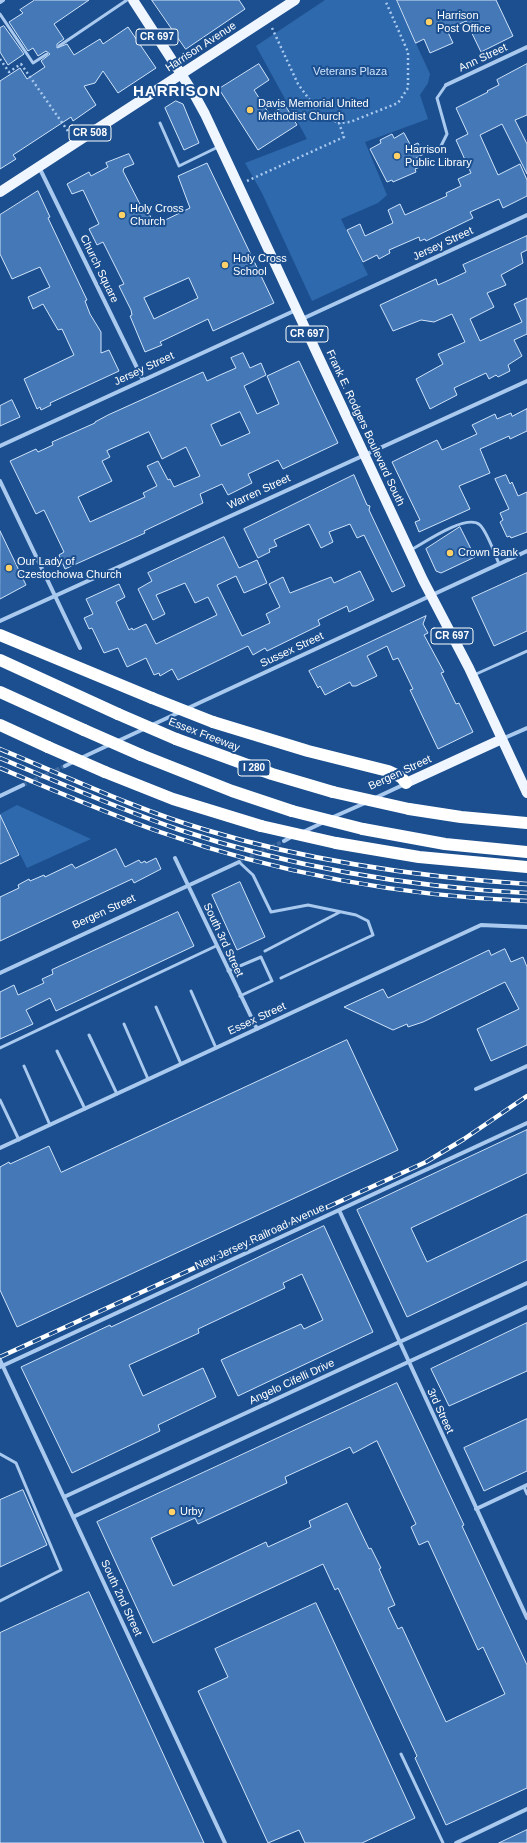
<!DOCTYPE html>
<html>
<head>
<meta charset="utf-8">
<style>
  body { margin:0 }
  canvas { display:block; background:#1b4f8f }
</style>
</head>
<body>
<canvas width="527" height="1843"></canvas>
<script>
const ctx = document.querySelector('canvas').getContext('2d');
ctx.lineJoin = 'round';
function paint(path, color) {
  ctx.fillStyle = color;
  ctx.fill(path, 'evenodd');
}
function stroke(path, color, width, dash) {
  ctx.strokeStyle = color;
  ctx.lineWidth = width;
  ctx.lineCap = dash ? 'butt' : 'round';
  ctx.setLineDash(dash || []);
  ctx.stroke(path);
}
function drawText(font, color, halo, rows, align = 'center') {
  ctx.font = font + ' Arial,sans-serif';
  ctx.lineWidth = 4;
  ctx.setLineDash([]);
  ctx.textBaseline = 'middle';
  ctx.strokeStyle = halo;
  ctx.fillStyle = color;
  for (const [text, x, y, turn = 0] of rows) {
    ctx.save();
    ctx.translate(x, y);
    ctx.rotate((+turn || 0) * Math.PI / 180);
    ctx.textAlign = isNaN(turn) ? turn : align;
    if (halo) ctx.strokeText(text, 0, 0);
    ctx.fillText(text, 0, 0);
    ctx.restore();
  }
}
paint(new Path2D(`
  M325,0H396L430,74L428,83L420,95L428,119L365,142L387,195L378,203L341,219L368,275L312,301L262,193L245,163L307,139L256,46Z
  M17,805L91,839L27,868L0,814Z`), '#2e69ad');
const building = new Path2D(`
  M35,0H89L54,24L64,39L57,44V48L67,44L74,55L100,39L103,44L128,27L156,68L118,93L103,71L95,83L84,86L96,105L73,121L71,117L13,155L16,159L0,169V81L20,68L27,79L45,67L41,61L50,54L46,51L38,56L33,48L28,51L9,22L23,13L20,10Z
  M152,0H239L245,9L186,49Z
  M397,0H496L513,36L481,52L466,21L447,30L453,43L430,53L424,39L416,43Z
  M4,26L24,54L8,65L0,52V28Z
  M259,64L269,80L254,90L270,115L285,105L297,125L258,150L219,89Z
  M527,64V115L515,120L527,144V174L502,124L480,135L498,175L520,164L527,180V196L503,208L499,199L470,212L473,218L426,241L425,239L420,241L419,237L389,250L390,253L379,259L377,255L363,262L347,230L360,224L365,236L393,223L388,210L400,204L405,215L447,196L446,193L461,186L458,179L471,173L456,140L468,134L456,108L488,92L487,91L499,85L497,80Z
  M176,101L183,104L199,143L184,150L165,108Z
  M404,133L411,146L418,143L424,154L416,158L420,167L415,169L416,172L393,182L392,180L387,182L370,149L381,143L380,140L392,134L394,138Z
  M129,154L134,164L124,168L123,171L144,212L147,210L155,225L190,208L178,176L207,163L274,303L213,331L208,319L160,342L162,345L145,352L130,316L132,315L131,310L119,286L124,284L103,242L97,245L89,229L99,224L83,190L72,194L67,184L89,172L91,176L108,167L106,163ZM189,278L198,298L154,319L144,298Z
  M38,191L50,217L48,218L87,300L85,301L90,314L101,332V353L109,350L119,371L50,403L51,405L41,410L40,407L37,409L24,379L74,355L62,329L58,330L43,304L33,309L28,297L50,287L40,267L12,279L0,254V215Z
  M527,236V250L521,253L523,263L501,275L506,285L487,293L494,307L470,319L480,341L522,322L514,304L527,298V334L514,340L522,356L508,365L510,371L498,377L496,375L489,379L486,373L454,388L457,395L430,409L416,379L443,364L438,354L465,342L452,314L434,322L421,320L393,331L380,305L436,279L438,285L447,281L466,272L463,265Z
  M243,353L250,368L261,363L266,375L244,386L257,414L279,404L267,376L299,361L338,443L283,469L278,460L248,474L252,483L228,495L222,484L200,494L203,503L144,531L145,533L65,569L59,555L64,552L44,510L36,514L10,461L36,449L38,452L53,445L52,442L95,423V422L108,415L203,372L207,381L220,375L236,368L231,358ZM240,412L250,433L221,446L211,425ZM149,432L162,459L186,447L200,476L174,487L170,479L168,480L158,461L147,466L157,486L143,493L145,497L90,522L78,497L112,481L102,461L110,457L107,451Z
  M12,400L20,417L0,426V406Z
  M527,409V431L510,439L509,436L480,449L490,473L459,486L470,509L419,532L415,522L420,520L392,462L437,440L442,450L464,440L477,434L472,425L495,414L497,419L511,413L512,416Z
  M354,475L367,505L370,506L369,510L405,586L392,592L364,535L357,538L350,524L329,532L333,542L321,548L309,524L274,540L277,546L269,549L270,552L258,558L244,529Z
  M506,475L510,484L512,482L518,496L527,492V532L511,538L510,536L507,537L500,522L503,520L500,513L509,509L495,479Z
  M460,527L475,557L441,573L436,571L426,549Z
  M0,531L26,585L0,599Z
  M224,537L239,568L257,560L267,583L244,593L236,576L217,585L242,636L270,623L266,614L280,607L269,584L283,577L290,593L331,577L334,583L360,571L374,600L349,612L347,606L318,620L320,625L267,651L265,648L253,655L248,646L178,680L172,669L160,676L159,673L154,675L146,658L127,667L118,648L104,653L92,628L89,629L84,618L93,614L86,599L119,584L125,597L116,602L129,630L132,628L133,630L146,624L156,644L217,615L208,597L195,603L185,583L156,595L165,614L153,620L138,589L152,581L148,573Z
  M527,573V631L494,646L472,598Z
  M426,616L423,624L428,633L424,635L444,672L441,673L456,704L459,703L473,732L438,749L410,690L413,689L398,658L393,660L387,646L367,656L377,676L356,686H352L350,682L325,695L320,686L318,688L309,671Z
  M0,815L19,855L0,864Z
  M116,849L125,867L139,860L141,863L145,861L146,863L156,858L161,869L134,883L132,879L0,941V897L19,888L18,885L29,879L30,881L44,875L45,877L72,864L75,868Z
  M240,882L265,937L237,950L212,895Z
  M178,912L194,946L56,1011L50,998L26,1010L33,1024L0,1039V992L14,985L18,995L44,983L42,979L53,974L52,970Z
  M505,949L511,962L523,957L527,967V1045L491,1061L477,1029L519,1009L505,982L423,1022L408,1027L407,1024L393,1030L344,1007L383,989L388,998L489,950L491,955Z
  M347,1040L398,1150L17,1327L0,1290V1167L9,1162L10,1164L49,1146L61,1172Z
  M527,1130V1173L411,1228L427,1262L527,1214V1260L407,1317L357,1210Z
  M324,1226L373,1332L238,1396L221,1360L301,1324L304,1329L323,1320L302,1274L283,1283L285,1288L198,1329L199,1333L129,1365L143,1396L203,1368L216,1397L158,1425L160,1431L72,1473L21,1367L110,1325L111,1327L190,1290Z
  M527,1323V1371L449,1406L431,1369Z
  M397,1383L464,1525L462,1526L527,1665V1788L446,1825L415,1758L417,1756L338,1588L335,1590L323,1564L153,1643L97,1522ZM377,1441L416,1524L411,1527L419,1545L428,1541L478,1650L483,1647L505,1694L446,1722L402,1627L398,1629L388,1608L395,1605L379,1569L381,1568L371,1548L369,1549L347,1503L309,1521L311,1527L268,1547L266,1542L173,1586L151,1538L195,1518L198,1524L287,1483L285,1477L350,1447L353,1453Z
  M527,1419V1471L484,1491L464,1448Z
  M23,1490L47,1545L0,1567V1500Z
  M89,1592L121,1662L204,1843H0V1633Z
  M316,1603L415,1818L362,1843H305L299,1830L268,1843L198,1691L228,1677L215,1649Z
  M527,1830V1843H499Z`);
paint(building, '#4478b7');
stroke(building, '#cfe3fa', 1);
stroke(new Path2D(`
  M23,785L65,766
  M239,862L284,841`), '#3d69a0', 4, [4, 2]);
stroke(new Path2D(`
  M272,28L298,84L320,114L339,123
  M0,59L9,72L21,64L70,134
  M247,181L344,137L339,123L350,122L398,103L408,88V52L385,0`), '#a9c9ee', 2.5, [2, 3]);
stroke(new Path2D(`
  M0,14L33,63L47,54
  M59,46L127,0
  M160,123L179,166L218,147
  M439,150L447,134L437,98L446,85
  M411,550C425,542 467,513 480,525C487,532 495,554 499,564
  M474,675L527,651
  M239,862L253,875L271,912L308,905L356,915L368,921L373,935L281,978
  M265,951L340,912
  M228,971L261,957L272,981L240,996
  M191,991L216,1048
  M156,1007L181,1064
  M124,1024L148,1079
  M89,1035L117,1094
  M0,1048L216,946
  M57,1051L85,1109
  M24,1066L50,1125
  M0,1100L19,1140
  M0,1454L16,1463L61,1570L0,1601
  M524,1487L527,1494
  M401,1754L443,1843`), '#a9c9ee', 3);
stroke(new Path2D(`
  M0,2L3,0
  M446,85L527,47
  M39,167L143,380
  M302,319L527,215
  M0,446L296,310
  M0,481L80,648
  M0,621L527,381
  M186,709L527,551
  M152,725L180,712
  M502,739L527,728
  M118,741L146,728
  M81,758L111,744
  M65,766L75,761
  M0,796L23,785
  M375,798L405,784
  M331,818L365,803
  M303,832L324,822
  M284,841L293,836
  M175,858L257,1029
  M0,973L239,862
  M476,1089L527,1066
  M0,1148L481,925L527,927
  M339,1210L527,1618
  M0,1360L225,1843
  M0,1367L527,1123
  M64,1497L527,1283
  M476,1509L527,1485
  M73,1517L527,1307
  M456,1843L527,1809`), '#a9c9ee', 4);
stroke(new Path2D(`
  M133,0L194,94L205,114L423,580L469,668L527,793
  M0,192L295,0
  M406,783L502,739`), '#f0f6ff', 10);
stroke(new Path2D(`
  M0,635L152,698
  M0,660L118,714
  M0,692L84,730
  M213,722L308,751L388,771L401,777L406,783
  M0,725L48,747
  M176,739L272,774L333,792
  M141,755L232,791L292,811
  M105,772L173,799L261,826
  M409,809L461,817L527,823
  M363,829L445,844L527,852
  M336,843L419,857L527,867`), '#fff', 12);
const rail = new Path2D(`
  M0,749C68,777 135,809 206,830C309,861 419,877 527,884
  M0,758C60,783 119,809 180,830C291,867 410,887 527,893
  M0,768C53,790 106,813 160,832C277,873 403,896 527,901
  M0,1357L426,1162L464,1139L527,1096`);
stroke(rail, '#fff', 4.5);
stroke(rail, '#1b4f8f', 3, [9]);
stroke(new Path2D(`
  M152,698L213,722
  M118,714L176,739
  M84,730L141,755
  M48,747L105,772
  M333,792L409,809
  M292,811L363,829
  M261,826L336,843`), '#fff', 12);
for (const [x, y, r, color] of [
  [429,22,4,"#ffd166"],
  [250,110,4,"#ffd166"],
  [397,156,4,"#ffd166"],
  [122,215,4,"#ffd166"],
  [225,265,4,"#ffd166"],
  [450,553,4,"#ffd166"],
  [9,568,4,"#ffd166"],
  [172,1512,4,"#ffd166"]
]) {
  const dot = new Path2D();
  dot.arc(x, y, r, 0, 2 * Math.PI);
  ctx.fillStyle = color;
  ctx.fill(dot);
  stroke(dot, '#1b4f8f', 1.5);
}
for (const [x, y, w] of [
  [157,37,42],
  [90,133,42],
  [307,334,42],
  [452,636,42],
  [254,768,32]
]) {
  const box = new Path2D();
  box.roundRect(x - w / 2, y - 8, w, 16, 3);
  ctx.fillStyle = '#1b4f8f';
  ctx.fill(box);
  stroke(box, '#fff', 1);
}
drawText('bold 10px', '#fff', null, [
  ["CR 697",157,37],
  ["CR 508",90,133],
  ["CR 697",307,334],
  ["CR 697",452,636],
  ["I 280",254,768]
]);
drawText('11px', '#fff', '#1b4f8f', [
  ["Harrison",437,16],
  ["Post Office",437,29],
  ["Davis Memorial United",258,104],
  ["Methodist Church",258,117],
  ["Harrison",405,150],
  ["Public Library",405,163],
  ["Holy Cross",130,209],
  ["Church",130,222],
  ["Holy Cross",233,259],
  ["School",233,272],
  ["Crown Bank",458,553],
  ["Our Lady of",17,562],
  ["Czestochowa Church",17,575],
  ["Urby",180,1512]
], 'left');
drawText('11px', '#fff', '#1b4f8f', [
  ["Harrison Avenue",201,47,-33],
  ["Ann Street",483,58,-25],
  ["Jersey Street",443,244,-25],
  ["Church Square",99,269,64],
  ["Jersey Street",144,369,-25],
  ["Frank E. Rodgers Boulevard South",365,428,65],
  ["Warren Street",259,492,-25],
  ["Sussex Street",292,650,-25],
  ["Essex Freeway",204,735,21],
  ["Bergen Street",400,773,-25],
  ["Bergen Street",104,912,-25],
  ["South 3rd Street",223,940,65],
  ["Essex Street",257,1019,-25],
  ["New Jersey Railroad Avenue",260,1237,-25],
  ["Angelo Cifelli Drive",292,1382,-25],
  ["3rd Street",440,1411,65],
  ["South 2nd Street",121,1598,65]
]);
drawText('11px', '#cfe3fa', '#1b4f8f', [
  ["Veterans Plaza",350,72]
]);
ctx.letterSpacing = '1px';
drawText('bold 15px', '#fff', '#1b4f8f', [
  ["HARRISON",177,92]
]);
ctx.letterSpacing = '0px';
</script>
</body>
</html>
